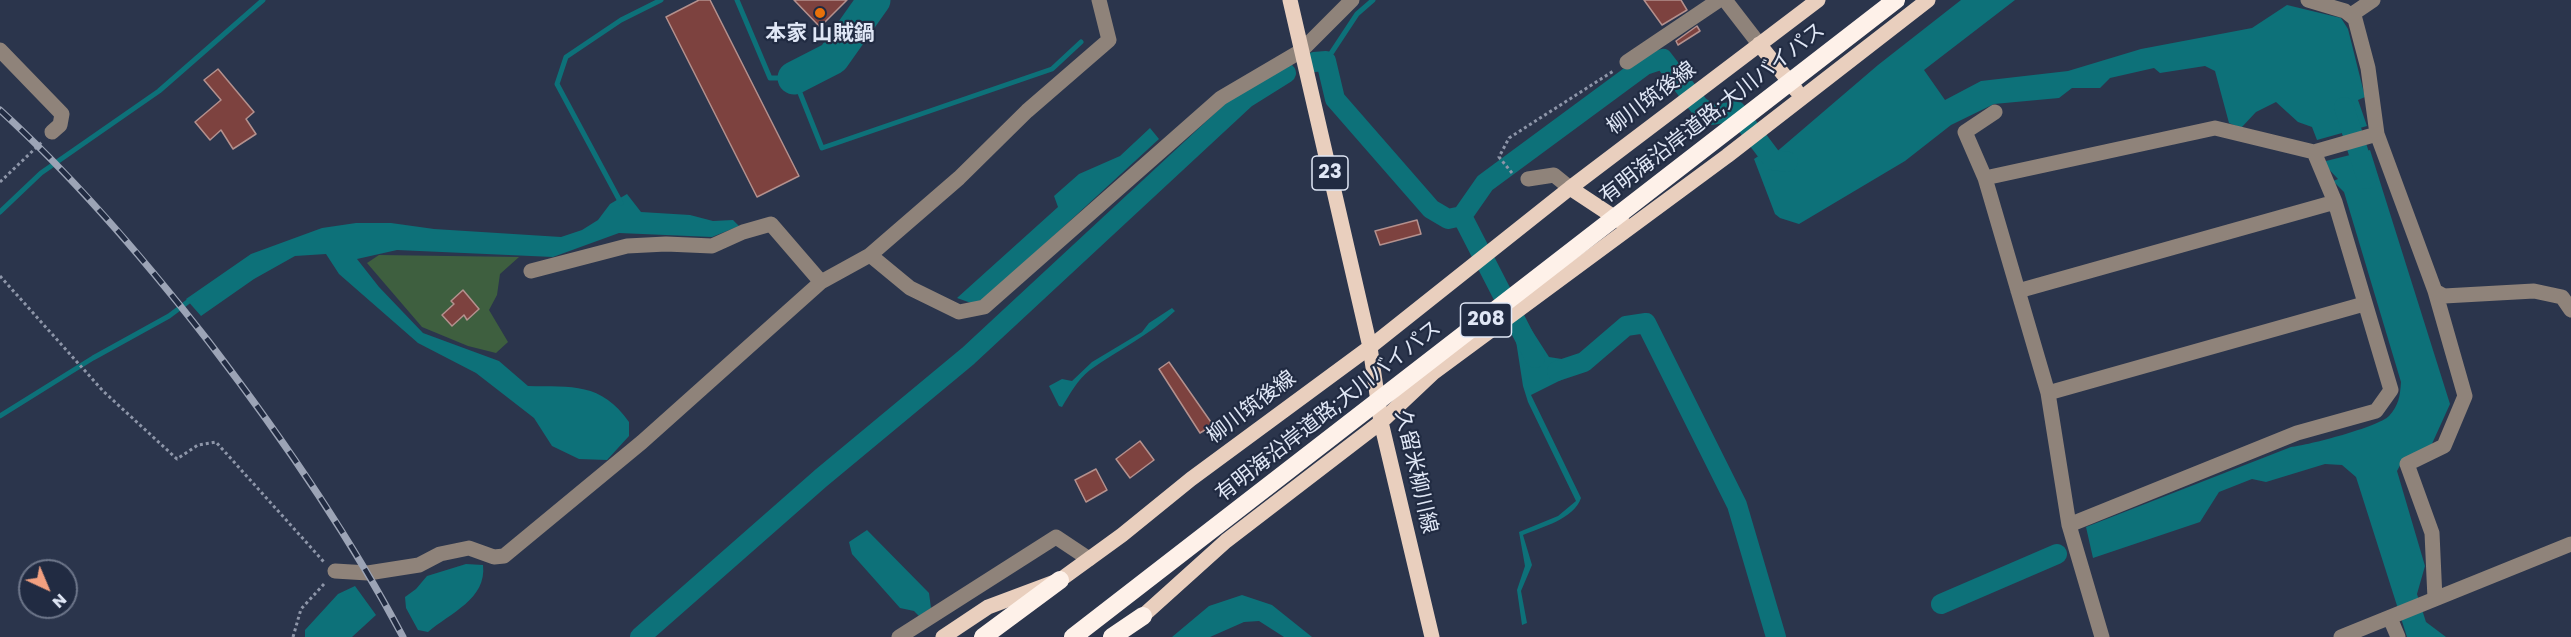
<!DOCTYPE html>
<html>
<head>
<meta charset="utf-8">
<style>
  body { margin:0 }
  #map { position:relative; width:2571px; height:637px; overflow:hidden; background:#2b354c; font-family:Poppins,sans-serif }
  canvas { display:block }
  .north { position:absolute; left:18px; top:559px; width:60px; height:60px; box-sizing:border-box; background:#212b42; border:2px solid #6d768a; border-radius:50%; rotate:136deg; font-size:16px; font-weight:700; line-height:24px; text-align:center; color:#e0e7f6 }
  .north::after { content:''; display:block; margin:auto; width:21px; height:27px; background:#f2a080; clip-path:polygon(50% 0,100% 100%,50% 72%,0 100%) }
</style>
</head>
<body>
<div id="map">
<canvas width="2571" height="637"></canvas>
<div class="north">N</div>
</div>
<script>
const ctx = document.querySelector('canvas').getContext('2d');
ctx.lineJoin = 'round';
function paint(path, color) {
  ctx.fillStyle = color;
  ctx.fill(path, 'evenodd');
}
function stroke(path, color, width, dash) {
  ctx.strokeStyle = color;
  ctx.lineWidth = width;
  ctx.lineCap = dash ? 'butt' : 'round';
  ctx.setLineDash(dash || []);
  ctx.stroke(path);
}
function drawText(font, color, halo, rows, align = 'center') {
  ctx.font = font + ' Poppins,"Noto Sans JP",sans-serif';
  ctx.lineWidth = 4.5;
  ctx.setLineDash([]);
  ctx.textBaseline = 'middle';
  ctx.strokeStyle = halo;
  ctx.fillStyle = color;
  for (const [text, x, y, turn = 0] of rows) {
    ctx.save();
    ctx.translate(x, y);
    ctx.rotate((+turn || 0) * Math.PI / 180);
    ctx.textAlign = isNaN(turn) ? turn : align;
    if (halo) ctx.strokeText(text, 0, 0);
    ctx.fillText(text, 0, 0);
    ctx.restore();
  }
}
paint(new Path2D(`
  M379,255L519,257L500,274L497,295L489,310L508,342L496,353L468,346L422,327L367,263Z`), '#3e5f3f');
paint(new Path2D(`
  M1961,0H2015L1924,70L1945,100L1981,81L2068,71L2141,49L2252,28L2287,5L2341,18L2348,29L2365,97L2358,100L2367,126L2317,140L2312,127L2298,122L2276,102L2256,112L2241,128L2229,123L2215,71L2205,66L2160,73L2154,68L2110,78L2100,88H2072L2059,98L1994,104L1951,125L1905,161L1799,224L1780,218L1775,214L1754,159L1769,149L1774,154L1878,65Z
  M1150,128L1159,139L986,298L974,304L957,298L1058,207L1054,196L1079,174L1120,156Z
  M2370,150L2450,404L2431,446L2404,458L2397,471L2425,566L2417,594L2426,622L2446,637H2407L2356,477L2342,465L2325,464L2266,482L2252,479L2219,492L2200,522L2093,558L2086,527L2291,447C2309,445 2378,427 2389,416C2399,405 2400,396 2401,382L2344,192L2333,181L2338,179L2322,162Z
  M627,194L641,212L690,215L713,221L733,220L739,226L712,237L619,233L553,257L397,250L357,259L379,287L423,333L499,361L528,386C572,387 601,382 629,422V436L607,460L579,459L552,446L534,418L476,373L418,343L339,274L326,254L295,256L254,279L201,316L186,299L251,254L322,228L356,223H391L434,229L561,237L582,230L598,220L610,204Z
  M1495,260L1515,301L1501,309L1481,271Z
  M1172,308L1175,311C1149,336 1119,349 1090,370C1077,380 1070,394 1062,407L1059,406L1049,386L1062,379L1072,381L1092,362L1142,332L1149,323Z
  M1531,329L1549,357L1568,360L1577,357L1585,368L1531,395L1581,498C1574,519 1542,527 1523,535L1532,565L1521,591L1527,623L1522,625L1517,590L1525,566L1519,532L1558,516L1576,501L1528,402L1523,386L1516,341Z
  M867,530L929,593L931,608L919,616L914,611L900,608L852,554L849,542Z
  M466,564L483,565C487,599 450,613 428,632L418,630L406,608L405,597L416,589L427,576Z
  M355,586L376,615L352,637H305V630L338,594Z
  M1242,595L1272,605L1312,637H1284L1259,621L1244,622L1210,637H1172L1209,606Z`), '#0d7179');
stroke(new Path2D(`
  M737,0L770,78H794L822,148L1052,69L1081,42
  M1326,61L1357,14L1373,0
  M621,203L557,84L566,57L621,20L661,0
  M0,212L41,173L159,91L263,0
  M0,416L93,358L169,316L193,298`), '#0d7179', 5);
stroke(new Path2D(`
  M1314,62L1326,61L1335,99L1431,209L1448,219L1462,216L1485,183L1645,65L1663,59L1699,106L1712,115L1736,111L1773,160L1788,162
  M2344,107L2367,179
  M1462,216L1535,358
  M1557,371L1584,362L1626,326L1646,323L1737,505L1776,637
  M1941,604L2057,554
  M640,637L821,478L968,356L1246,98L1286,73`), '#0d7179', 20);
stroke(new Path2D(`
  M794,78L833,58L874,0`), '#0d7179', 33);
const building = new Path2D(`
  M699,0H710L799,176L757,197L666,17Z
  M794,0H847L820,27Z
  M1644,0H1681L1687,10L1662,25Z
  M1697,26L1700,31L1678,45L1676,41Z
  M218,69L254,112L246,119L256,134L233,149L221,130L210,140L195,122L221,100L204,80Z
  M1417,220L1421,234L1380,245L1375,231Z
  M463,290L479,309L467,320L464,315L452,326L442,315L454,304L451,301Z
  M1169,362L1213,425L1200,433L1159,369Z
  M1140,441L1154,460L1130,478L1116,459Z
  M1096,469L1107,490L1086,502L1075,480Z`);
paint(building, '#7d423f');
stroke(building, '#b4918e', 1.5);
stroke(new Path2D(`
  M1512,173L1499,157L1509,138L1615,70
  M0,182L42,142
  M0,276L103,391L177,459L198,445L216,442L324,562
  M293,637L301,609L325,583`), '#8e96a9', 3, [3, 3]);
stroke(new Path2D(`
  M1725,0L1759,44
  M2308,0L2345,11L2355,19L2368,68L2377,134L2435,291L2444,296L2534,291L2562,297L2571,310
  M2351,15L2373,0
  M0,50L62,114L60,125L52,132
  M1627,62L1719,0
  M1985,178L1965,132L1995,112
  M1528,179L1554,175L1570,188
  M870,255L910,288L959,312L984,307L1221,98L1301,51L1352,0
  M531,271L627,246L666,244L712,246L743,232L771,224L821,282
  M2018,291L2335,202
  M2048,393L2364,304
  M2069,525L2297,433L2376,411L2391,390L2335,202L2314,152
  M335,571L368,573L419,565L440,554L469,548L494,557L504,556L642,442L821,282L870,255L959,178L1027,111L1109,40L1099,0
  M2435,599L2432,533L2407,464L2444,446L2465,396L2435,291
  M2390,618L2398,637
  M899,637L1056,537L1089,559
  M2102,637L2069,525L2048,393L1985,178L2215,128L2314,152L2377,134
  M2341,637L2571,544`), '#8f837a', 15);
stroke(new Path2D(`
  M1290,0L1370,347L1381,422L1432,637
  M1759,44L1796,90
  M1570,188L1623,223
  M1136,622L1226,541L1381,422L1433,373L1727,156L1928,0
  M943,637L988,607L1060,580L1122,535L1191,479L1370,347L1570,188L1818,0`), '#e9cfbe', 15);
stroke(new Path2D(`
  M983,637L1060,580
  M1073,637L1896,0
  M1112,637L1143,616`), '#fef1e9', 18);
const rail = new Path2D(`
  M0,110C77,180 145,260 209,342C281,436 348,533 403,637`);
stroke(rail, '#9ca4b6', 7);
stroke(rail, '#212b42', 4.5, [14]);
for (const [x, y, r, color] of [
  [820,13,6,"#e8710a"]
]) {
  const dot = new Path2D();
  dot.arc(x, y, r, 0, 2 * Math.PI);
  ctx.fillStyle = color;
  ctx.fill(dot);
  stroke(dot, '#212b42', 2);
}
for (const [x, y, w] of [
  [1330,173,36],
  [1486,320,51]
]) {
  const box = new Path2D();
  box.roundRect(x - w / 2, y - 17, w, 34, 4.5);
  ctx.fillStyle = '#212b42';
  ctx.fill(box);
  stroke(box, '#e0e7f6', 1.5);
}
drawText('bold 20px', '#e0e7f6', null, [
  ["23",1330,173],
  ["208",1486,320]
]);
drawText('bold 21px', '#e0e7f6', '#212b42', [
  ["本家 山賊鍋",820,35]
]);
drawText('21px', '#e0e7f6', '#212b42', [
  ["柳川筑後線",1652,99,-37],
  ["有明海沿岸道路;大川バイパス",1713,114,-38],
  ["柳川筑後線",1252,408,-37],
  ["有明海沿岸道路;大川バイパス",1329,412,-38],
  ["久留米柳川線",1415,472,77]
]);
</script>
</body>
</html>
